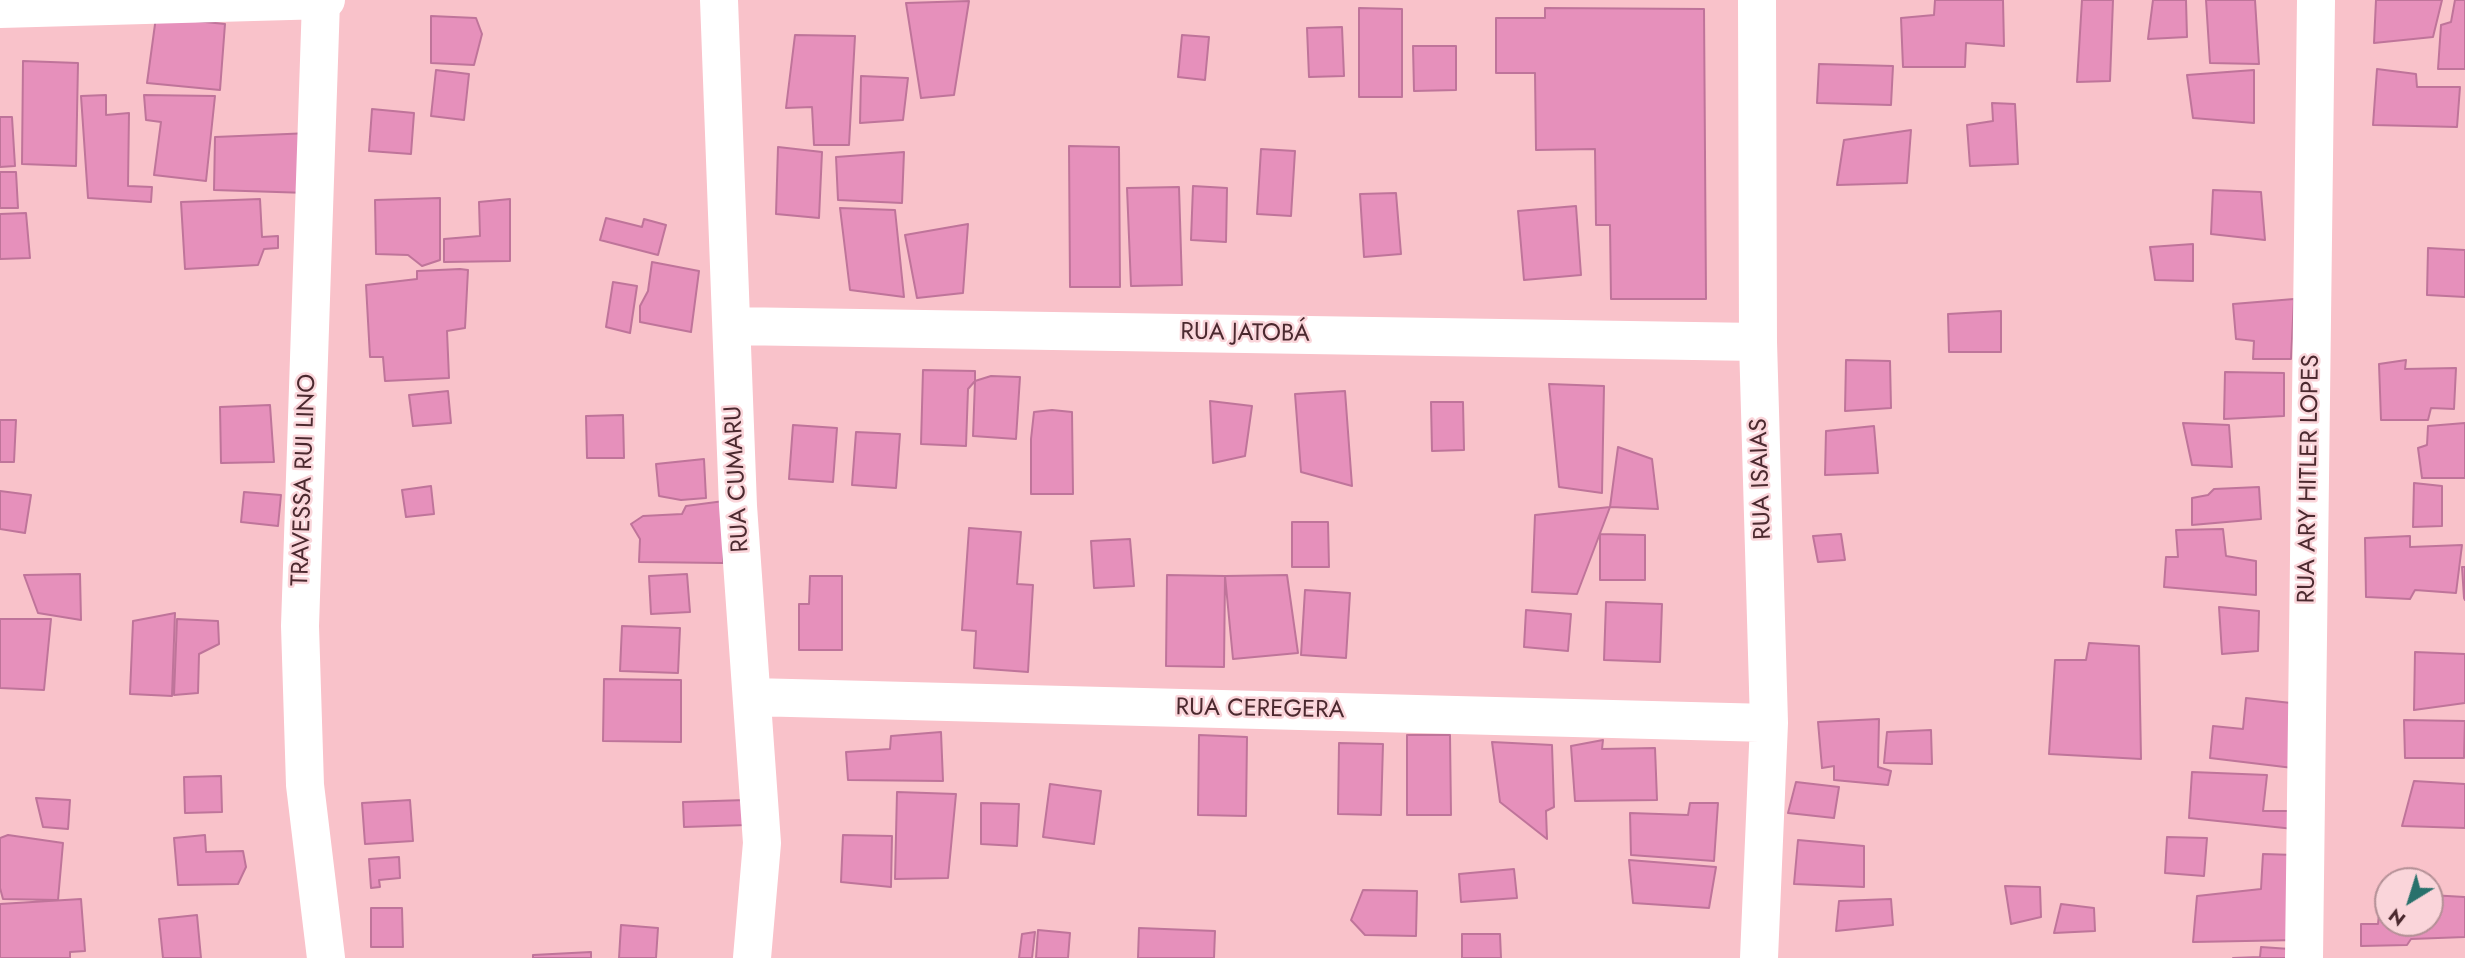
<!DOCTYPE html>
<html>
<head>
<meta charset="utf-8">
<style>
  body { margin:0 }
  #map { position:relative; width:2465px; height:958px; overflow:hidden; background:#f9c2ca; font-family:Jost,sans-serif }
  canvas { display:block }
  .north { position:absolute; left:2374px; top:867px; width:70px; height:70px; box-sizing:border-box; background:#fad5da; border:2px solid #b49096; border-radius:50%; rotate:218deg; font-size:19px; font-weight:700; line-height:28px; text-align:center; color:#4b292f }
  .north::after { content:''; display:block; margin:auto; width:24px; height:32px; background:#28716c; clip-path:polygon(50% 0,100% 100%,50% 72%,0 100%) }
</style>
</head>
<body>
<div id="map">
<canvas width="2465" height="958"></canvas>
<div class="north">N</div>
</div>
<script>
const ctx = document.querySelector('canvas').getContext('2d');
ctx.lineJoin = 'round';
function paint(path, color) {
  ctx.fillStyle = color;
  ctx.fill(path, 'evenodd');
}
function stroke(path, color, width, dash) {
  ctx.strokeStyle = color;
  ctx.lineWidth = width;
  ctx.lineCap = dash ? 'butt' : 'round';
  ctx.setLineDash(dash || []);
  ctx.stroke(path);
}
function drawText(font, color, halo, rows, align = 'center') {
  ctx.font = font + ' Jost,sans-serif';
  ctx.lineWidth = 5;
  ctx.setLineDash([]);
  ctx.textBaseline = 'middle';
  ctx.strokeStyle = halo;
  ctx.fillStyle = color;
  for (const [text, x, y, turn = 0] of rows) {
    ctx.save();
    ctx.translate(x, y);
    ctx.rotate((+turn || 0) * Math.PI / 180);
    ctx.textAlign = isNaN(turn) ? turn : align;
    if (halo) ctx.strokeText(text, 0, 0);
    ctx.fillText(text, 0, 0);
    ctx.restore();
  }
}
const building = new Path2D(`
  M1935,0H2003L2004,46L1966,43L1965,67H1903L1901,18L1934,15Z
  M2082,0H2113L2110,81L2077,82Z
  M2153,0H2186L2187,37L2148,39Z
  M2206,0H2255L2259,64L2210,63Z
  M2376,0H2442L2433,37L2374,43Z
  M2455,0H2465V69H2438L2441,25L2451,22Z
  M969,1L954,95L921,98L906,3Z
  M1359,8L1402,9V97H1359Z
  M1545,8L1704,9L1706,299H1611L1610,225H1596L1595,149L1536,150L1535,73H1496V18H1545Z
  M431,16L476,18L482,34L474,65L431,63Z
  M156,17L225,24L220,90L147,83Z
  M1342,27L1344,76L1309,77L1307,28Z
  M795,35L855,36L849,145H814L812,107L786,108Z
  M1182,35L1209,37L1205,80L1178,77Z
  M1413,46H1456V90L1414,91Z
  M23,61L78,63L76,166L22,164Z
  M1819,64L1893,66L1891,105L1817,103Z
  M2377,69L2416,74L2417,87H2460L2457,127L2373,125Z
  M436,70L469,74L464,120L431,116Z
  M2254,70V123L2193,118L2187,75Z
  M861,76L908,78L903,120L860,123Z
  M106,95V115L129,113L128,186L152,187L151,202L88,198L81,96Z
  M144,95L215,96L206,181L154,175L161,122L146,120Z
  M1992,103L2015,104L2018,164L1970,166L1967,125L1993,121Z
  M372,109L414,113L411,154L369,151Z
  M0,117H12L15,166L0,167Z
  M1911,130L1907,183L1837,185L1844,140Z
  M311,133L308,193L214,190L215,137Z
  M1069,146L1119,147L1120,287H1070Z
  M778,147L822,152L819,218L776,214Z
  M1261,149L1295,151L1291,216L1257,214Z
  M904,152L902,203L838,200L836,157Z
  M0,172H16L18,208H0Z
  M1193,186L1227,188L1226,242L1191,240Z
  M1179,187L1182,285L1131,286L1127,188Z
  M2213,190L2261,192L2265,240L2211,234Z
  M1396,193L1401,254L1364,257L1360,194Z
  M440,198V260L422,266L408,255L376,254L375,200Z
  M260,199L262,237L278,236V248L264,249L258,265L185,269L181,202Z
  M510,199V261L444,262V239L480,236L479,202Z
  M1576,206L1581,275L1524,280L1518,211Z
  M840,208L895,210L904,297L850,290Z
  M26,213L30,258L0,259V214Z
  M606,218L642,227L644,219L666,225L658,255L600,240Z
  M968,224L963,293L917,298L905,235Z
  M2193,244V281L2155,280L2150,247Z
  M2428,248L2465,250V297L2427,295Z
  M652,262L699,271L691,332L640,322V306L648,291Z
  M460,269L468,270L465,328L447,331L449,378L385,381L383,357H370L366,285L417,279V271Z
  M613,282L637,286L630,333L606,327Z
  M2294,299L2291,359H2253L2254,341L2236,339L2233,304Z
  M2001,311V352H1949L1948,314Z
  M1846,360L1890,361L1891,408L1845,411Z
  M2406,360L2405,369L2456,368L2454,409L2431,408L2428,420H2381L2379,364Z
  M923,370L975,371V381L968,389L966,446L921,444Z
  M2225,372L2284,373V416L2224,419Z
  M991,376L1020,377L1016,439L973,436L975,381Z
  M1549,384L1604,386L1602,493L1559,487Z
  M448,391L451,423L413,426L409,395Z
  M1345,391L1352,486L1301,472L1295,394Z
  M1210,401L1252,406L1245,456L1213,463Z
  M1431,402H1463L1464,450L1432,451Z
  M270,405L274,462L221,463L220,407Z
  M1052,410L1072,412L1073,494H1031V439L1034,412Z
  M623,415L624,458H587L586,416Z
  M0,420H16L14,462H0Z
  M2183,423L2229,425L2232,467L2192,465Z
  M2465,423V478H2422L2418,448L2427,445L2428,426Z
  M793,425L837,428L833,482L789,479Z
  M1874,426L1878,473L1825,475L1826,431Z
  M856,432L900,434L896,488L852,485Z
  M1618,447L1652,459L1658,509L1610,507Z
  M704,459L706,498L681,500L659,496L656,464Z
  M2414,483L2442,486V526L2413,527Z
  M431,486L434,514L406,517L402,490Z
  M2259,487L2261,519L2192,525V498L2208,495L2214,489Z
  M0,491L31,495L25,533L0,529Z
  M244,492L281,495L278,526L241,522Z
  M724,501L723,563L639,562L640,539L631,524L643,516L682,514L686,506Z
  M1610,507L1577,594L1532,592L1535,515Z
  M1292,522H1328L1329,567H1292Z
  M969,528L1021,532L1017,584L1033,585L1028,672L974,668L976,631L962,630Z
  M2223,529L2226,556L2256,561V595L2164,587L2166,557H2178L2176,530Z
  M1600,534L1645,535V580H1600Z
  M1841,534L1845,560L1818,562L1813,536Z
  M2410,536V547L2462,545L2456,593L2415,590L2410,599L2366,597L2365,538Z
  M1130,539L1134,586L1094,588L1091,541Z
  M2462,567H2465V600L2464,598Z
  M80,574L81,620L38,613L24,575Z
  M687,574L690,612L651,614L649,576Z
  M1167,575L1225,576L1224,667L1166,666Z
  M1287,575L1298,653L1233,659L1225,576Z
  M810,576H842V650H799V604H809Z
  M1305,590L1350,593L1346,658L1301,655Z
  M1606,602L1662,604L1660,662L1604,660Z
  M2219,607L2259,611L2258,651L2222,654Z
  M1526,610L1571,614L1568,651L1524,647Z
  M175,613L172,696L130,694L133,621Z
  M0,619H51L44,690L0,688Z
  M177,619L218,621L219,644L199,654L198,693L174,695Z
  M622,626L680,628L678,673L620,671Z
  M2089,643L2139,646L2141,759L2049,754L2055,660H2086Z
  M2415,652L2465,654V703L2414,710Z
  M604,679L681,680V742L603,741Z
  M2246,698L2300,704L2293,768L2210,758L2213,726L2243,729Z
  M1879,719L1878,767L1891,771L1888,785L1834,780V766L1822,768L1818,722Z
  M2404,720L2465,721L2464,758H2405Z
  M1931,730L1932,764L1884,763L1887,732Z
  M941,732L943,781L848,780L846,752L890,749L891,736Z
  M1199,735L1247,737L1246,816L1198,815Z
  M1407,735H1450L1451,815H1407Z
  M1603,740L1602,749L1655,748L1657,800L1575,801L1571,746Z
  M1492,742L1552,745L1554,807L1546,811L1547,839L1500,802Z
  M1339,743L1383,744L1381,815L1338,814Z
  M2192,772L2267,775L2263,811H2296L2294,829L2189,818Z
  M221,776L222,812L185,813L184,777Z
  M2414,781L2465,784V828L2402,826Z
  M1796,782L1839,787L1834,818L1788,813Z
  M1050,784L1101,791L1094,844L1043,837Z
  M897,792L956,794L948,878L895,879Z
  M36,798L70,800L68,829L43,827Z
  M410,800L413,841L365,844L362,803Z
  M746,800L747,825L684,827L683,802Z
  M981,803L1019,804L1017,846L981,844Z
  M1690,803H1718L1714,861L1631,855L1630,813L1688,815Z
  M8,835L63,843L58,900L3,899L0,888V838Z
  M205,835L206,852L243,851L246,867L238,884L178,885L174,838Z
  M843,835L892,836L891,887L841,882Z
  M2167,837L2207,838L2204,876L2165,873Z
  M1798,840L1864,846V887L1794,884Z
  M2263,854L2295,855L2298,940L2193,942L2197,896L2261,889Z
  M399,857L400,878L379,880L380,887L371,888L369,859Z
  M1629,860L1716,867L1709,908L1633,903Z
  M1514,869L1517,898L1461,902L1459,874Z
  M2382,885H2388V923H2430V895L2465,897V937L2411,939L2407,945L2361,946V924H2378Z
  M2005,886L2040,887L2041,917L2011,924Z
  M1363,890L1417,891L1416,936L1365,935L1351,920Z
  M81,899L85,951L70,952V958H0V904Z
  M1891,899L1893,925L1836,931L1839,901Z
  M2061,904L2094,908L2095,931L2054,933Z
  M371,908H402L403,947H371Z
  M197,915L201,958H163L159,919Z
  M621,925L658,928L656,958H619Z
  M1139,928L1215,931L1214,958H1138Z
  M1038,930L1070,933L1068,958H1036Z
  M1035,932L1032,958H1019L1022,934Z
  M1462,934H1500L1501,958H1462Z
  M2261,947L2290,949V958H2233L2260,957Z
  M591,952V958H533V955Z`);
paint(building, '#e690bb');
stroke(building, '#bf749a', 2);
stroke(new Path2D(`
  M719,0L738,506L762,843L752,958
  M1757,0L1758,342L1769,723L1759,958
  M321,1L300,626L305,785L326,958
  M0,9L326,0
  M732,326L1758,342
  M752,697L1769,723
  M2304,958L2316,0`), '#fff', 38);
drawText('24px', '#4b292f', '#fad5da', [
  ["RUA JATOBÁ",1245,334,1],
  ["RUA CUMARU",738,479,-93],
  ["RUA ISAIAS",1762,479,-92],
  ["RUA ARY HITLER LOPES",2310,479,-89],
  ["TRAVESSA RUI LINO",305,480,-88],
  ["RUA CEREGERA",1260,710,1]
]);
</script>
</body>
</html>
